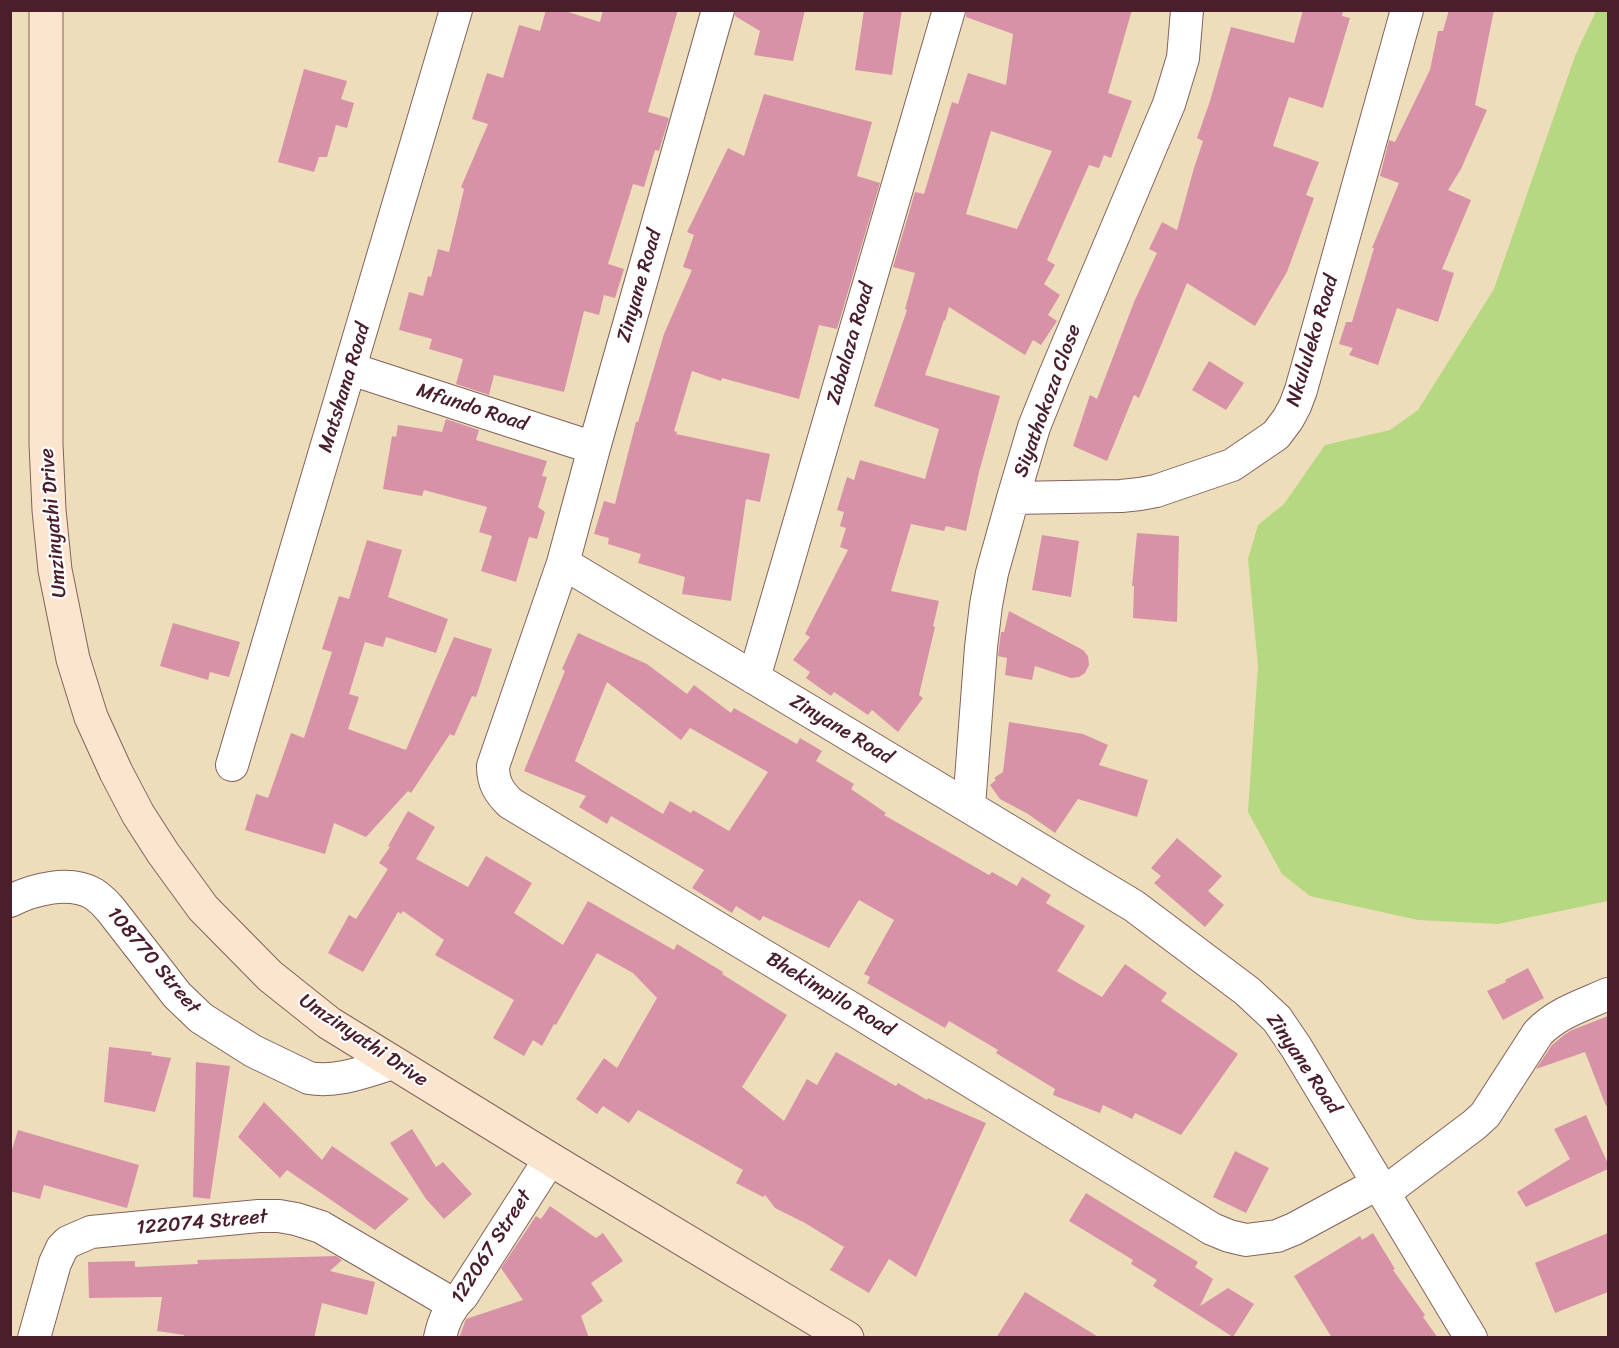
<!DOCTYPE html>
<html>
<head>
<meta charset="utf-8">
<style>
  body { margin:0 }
  #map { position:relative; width:1619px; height:1348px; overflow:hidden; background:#eeddba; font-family:Sriracha,sans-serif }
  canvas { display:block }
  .frame { position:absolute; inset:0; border:12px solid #4a1f2b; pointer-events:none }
</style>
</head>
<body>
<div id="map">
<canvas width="1619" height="1348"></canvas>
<div class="frame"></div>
</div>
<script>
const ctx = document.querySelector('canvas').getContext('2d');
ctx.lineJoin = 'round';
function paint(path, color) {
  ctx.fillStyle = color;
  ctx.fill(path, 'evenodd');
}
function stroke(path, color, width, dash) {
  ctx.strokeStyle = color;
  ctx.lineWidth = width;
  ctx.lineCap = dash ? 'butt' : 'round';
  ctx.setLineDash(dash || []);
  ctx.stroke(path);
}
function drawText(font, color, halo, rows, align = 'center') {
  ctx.font = font + ' Sriracha,sans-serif';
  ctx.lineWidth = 4.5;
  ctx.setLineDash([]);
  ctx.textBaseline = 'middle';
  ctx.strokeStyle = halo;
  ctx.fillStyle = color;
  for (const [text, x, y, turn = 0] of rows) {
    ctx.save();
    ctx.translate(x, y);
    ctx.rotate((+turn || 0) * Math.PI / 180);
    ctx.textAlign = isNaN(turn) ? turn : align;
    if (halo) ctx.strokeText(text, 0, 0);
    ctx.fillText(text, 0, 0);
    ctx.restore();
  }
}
paint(new Path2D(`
  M1596,11H1608V901L1498,924L1418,920L1310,896L1282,874L1248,812L1258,666L1248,559L1258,525L1284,504L1325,445L1390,430L1418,410L1494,289L1575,56Z`), '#b5d881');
paint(new Path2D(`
  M546,10H562L600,22L603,10H678L648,112L669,118L659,151L655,150L644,187L633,184L608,264L624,269L615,298L604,295L599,315L584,311L564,392L494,375L489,395L456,384L463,359L429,349L432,339L399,330L409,292L423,296L428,276L431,277L438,249L449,252L464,189L461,187L488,124L472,119L487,73L503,78L519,25L540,31Z
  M735,10H805L793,61L754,55L760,31L735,16Z
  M864,10H902L892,75L855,70Z
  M966,10H1132L1108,93L1132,101L1111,158L1104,155L1099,168L1089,165L1047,260L1055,265L1044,284L1060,295L1048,315L1057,321L1041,345L1033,340L1025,355L949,307L945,321L944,320L925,375L1000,396L979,472L966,531L946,526L944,531L911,524L891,591L939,601L933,626L935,627L919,695L923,698L898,732L872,710L868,715L834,692L831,696L806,678L810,672L793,660L810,637L805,634L848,550L840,547L846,528L840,526L844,512L837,510L847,477L854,480L860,460L925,479L939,429L874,406L907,310L905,309L915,273L893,267L915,192L924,194L952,102L958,104L968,73L1006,85L1013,34L966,17ZM991,131L1052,151L1017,229L966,214Z
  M1303,10H1343L1342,16L1350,18L1323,108L1289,97L1273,146L1319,162L1306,195L1314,198L1287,272L1255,326L1187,283L1139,398L1134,395L1107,461L1073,446L1090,395L1097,399L1134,302L1157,253L1149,249L1162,222L1177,230L1194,168L1203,141L1197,138L1210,101L1231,27L1294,43Z
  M1449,10H1494L1475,105L1487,110L1461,169L1448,190L1471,200L1442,269L1454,273L1438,322L1397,308L1378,365L1349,355L1353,348L1339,344L1346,322H1352L1374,248H1372L1399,183L1380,176L1389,140L1395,142L1430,70L1438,31H1443Z
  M304,69L347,81L341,99L354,103L347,128L336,125L327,157H319L314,172L278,162Z
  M764,94L872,122L857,176L880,183L837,329L819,325L799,399L722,378L721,381L692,371L674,431L677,432L676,434L770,454L760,502L746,499L731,601L682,594L685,577L638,563L641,554L608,544L609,538L594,534L604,501L615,504L636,422H638L664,334L692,270L683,267L694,235L687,232L728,148L744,156Z
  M1209,361L1244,383L1226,410L1192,390Z
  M446,419L479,430L476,440L547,461L542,476L547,477L538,507L545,512L537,539L529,537L516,582L481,571L492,536L479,532L487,507L424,490L422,496L383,489L392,436L396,437L398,425L442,432Z
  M1137,533L1179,536L1177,622L1133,618L1134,586H1132Z
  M1042,535L1079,541L1071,597L1032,590Z
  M367,540L402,550L388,597L448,619L436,653L386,637L383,647L365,642L349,694L359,697L348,729L406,750L454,637L492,649L476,697L472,696L454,736L450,734L411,793L408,791L366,837L334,823L325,854L245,830L256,794L268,798L291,733L304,738L332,652L322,649L339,596L349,599Z
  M1009,611L1083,650L1088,656L1089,665L1085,673L1079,677L1071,678L1035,666L1032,680L1005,675L1007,658L998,656L1001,632H1004Z
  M173,623L240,642L229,677L210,672L208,680L160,666Z
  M578,633L647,664L687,694L694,685L731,713L734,708L797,744L800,738L822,751L816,761L854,784L851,789L886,813L884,815L989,875L992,872L1017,886L1022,877L1051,895L1046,903L1085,926L1057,971L1102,997L1125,964L1167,993L1161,1001L1238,1054L1181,1135L1135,1113L1132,1119L1103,1105L1100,1113L1053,1095L1055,1089L996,1053L998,1050L949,1021L945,1028L867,983L870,977L864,974L894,920L859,900L829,948L763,916L760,921L736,906L732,913L692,888L704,870L611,816L607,824L579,807L586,796L524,771L565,671L562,669ZM607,682L681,740L690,728L768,772L729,831L693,810L691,813L670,801L663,814L575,761Z
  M1009,722L1083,734L1108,745L1099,765L1148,780L1137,817L1078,799L1055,833L1028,814L1000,799L990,785L996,780L994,778L1003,772Z
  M408,811L435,827L416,859L468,887L486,856L532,883L514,913L563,945L588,901L674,950L677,944L723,972L722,974L787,1015L742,1087L784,1121L807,1079L817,1085L836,1052L896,1086L898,1083L927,1100L928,1098L986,1123L916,1277L889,1259L869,1293L830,1270L844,1247L805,1223L775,1208L765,1195L763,1197L736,1183L743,1170L638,1110L629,1123L603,1106L597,1114L576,1099L604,1058L617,1068L657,998L633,973L597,953L556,1025L554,1024L542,1046L533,1040L524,1056L493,1038L514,1000L435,955L444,940L403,911L401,914L398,912L363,972L328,953L349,915L356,919L388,869L379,863L390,847L388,846Z
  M1177,838L1222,876L1208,891L1224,905L1205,927L1154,883L1161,876L1151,868Z
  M1528,968L1544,998L1503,1020L1487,991L1506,982L1505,980Z
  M1608,1016V1105L1606,1106L1585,1052L1536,1069L1552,1045L1564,1035L1572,1030Z
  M109,1047L152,1052L151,1055L171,1058L155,1112L104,1102Z
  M196,1062L230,1066L210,1199L193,1197Z
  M264,1102L322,1160L332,1146L409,1199L375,1230L287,1170L280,1178L238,1137Z
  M1586,1115L1608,1164V1169L1526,1207L1517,1192L1570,1159L1554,1129Z
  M412,1129L436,1167L443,1162L472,1194L444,1219L426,1199L390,1143Z
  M18,1130L139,1165L127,1208L44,1185L40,1199L10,1191V1156Z
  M1235,1151L1269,1168L1246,1213L1213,1197Z
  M1086,1193L1198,1262L1195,1267L1213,1279L1200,1306L1228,1288L1254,1304L1233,1337L1153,1286L1157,1280L1131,1264L1133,1260L1069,1221Z
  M550,1206L596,1238L603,1233L623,1261L591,1283L603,1301L581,1316L589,1338H459L466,1319L523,1300L501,1268L536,1216L541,1219Z
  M1373,1233L1395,1269L1393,1270L1425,1315L1423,1317L1438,1338H1332L1294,1276L1360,1236L1362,1240Z
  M1608,1233V1292L1555,1313L1535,1263Z
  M336,1256L342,1260L330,1271L375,1282L367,1315L322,1303L314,1338H184V1335L157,1331L162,1297L89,1298L88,1262L135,1261V1267L198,1264L197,1260Z
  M1025,1292L1100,1338H996Z`), '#d892a8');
const street = new Path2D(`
  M718,10L594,448L563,563L493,766C493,783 499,792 510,803L859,1013L1212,1229L1229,1236L1246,1240L1277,1236L1294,1229L1379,1183
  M351,369L594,448
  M1013,498L1121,496L1140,494L1156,491L1232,465L1276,435L1288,419L1295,406L1301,390L1407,10
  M563,563L1134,906L1247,991L1277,1019L1296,1047L1471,1338
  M754,678L949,10
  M232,765L456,10
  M969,806L981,647L986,605L992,573L1013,498L1034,427L1054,377L1169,104L1183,58L1187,10
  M10,901C34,889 69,880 94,894C101,899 106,904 111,910L177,995L201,1018L253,1051L309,1078C338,1083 366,1071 393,1063
  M1385,1192L1474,1125L1485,1115L1538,1033C1557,1013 1583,1005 1608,994
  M34,1338L55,1263L62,1248L68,1242L91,1232L259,1216H279L296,1219L321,1227L453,1304
  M440,1338C443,1322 450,1307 462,1296L550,1159`);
const secondary = new Path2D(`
  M46,10V444L49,510L55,570L73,659L91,717L116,772L138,814L163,853L203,908L270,976L329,1023L550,1159L847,1338`);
stroke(street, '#83625d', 34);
stroke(secondary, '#83625d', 35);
stroke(street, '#fff', 32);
stroke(secondary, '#fbe5cf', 33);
drawText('20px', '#4a1f2b', '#fff', [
  ["Zinyane Road",640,286,-74],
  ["Nkululeko Road",1313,341,-73],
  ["Zabalaza Road",851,344,-74],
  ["Matshana Road",345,388,-73],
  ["Siyathokoza Close",1048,401,-70],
  ["Mfundo Road",472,408,18],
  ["Umzinyathi Drive",54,523,-95],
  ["Zinyane Road",841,730,31],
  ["108770 Street",153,961,50],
  ["Bhekimpilo Road",830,995,31],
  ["Umzinyathi Drive",363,1041,34],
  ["Zinyane Road",1303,1064,56],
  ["122074 Street",202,1223,-5],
  ["122067 Street",492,1247,-57]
]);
</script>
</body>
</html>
